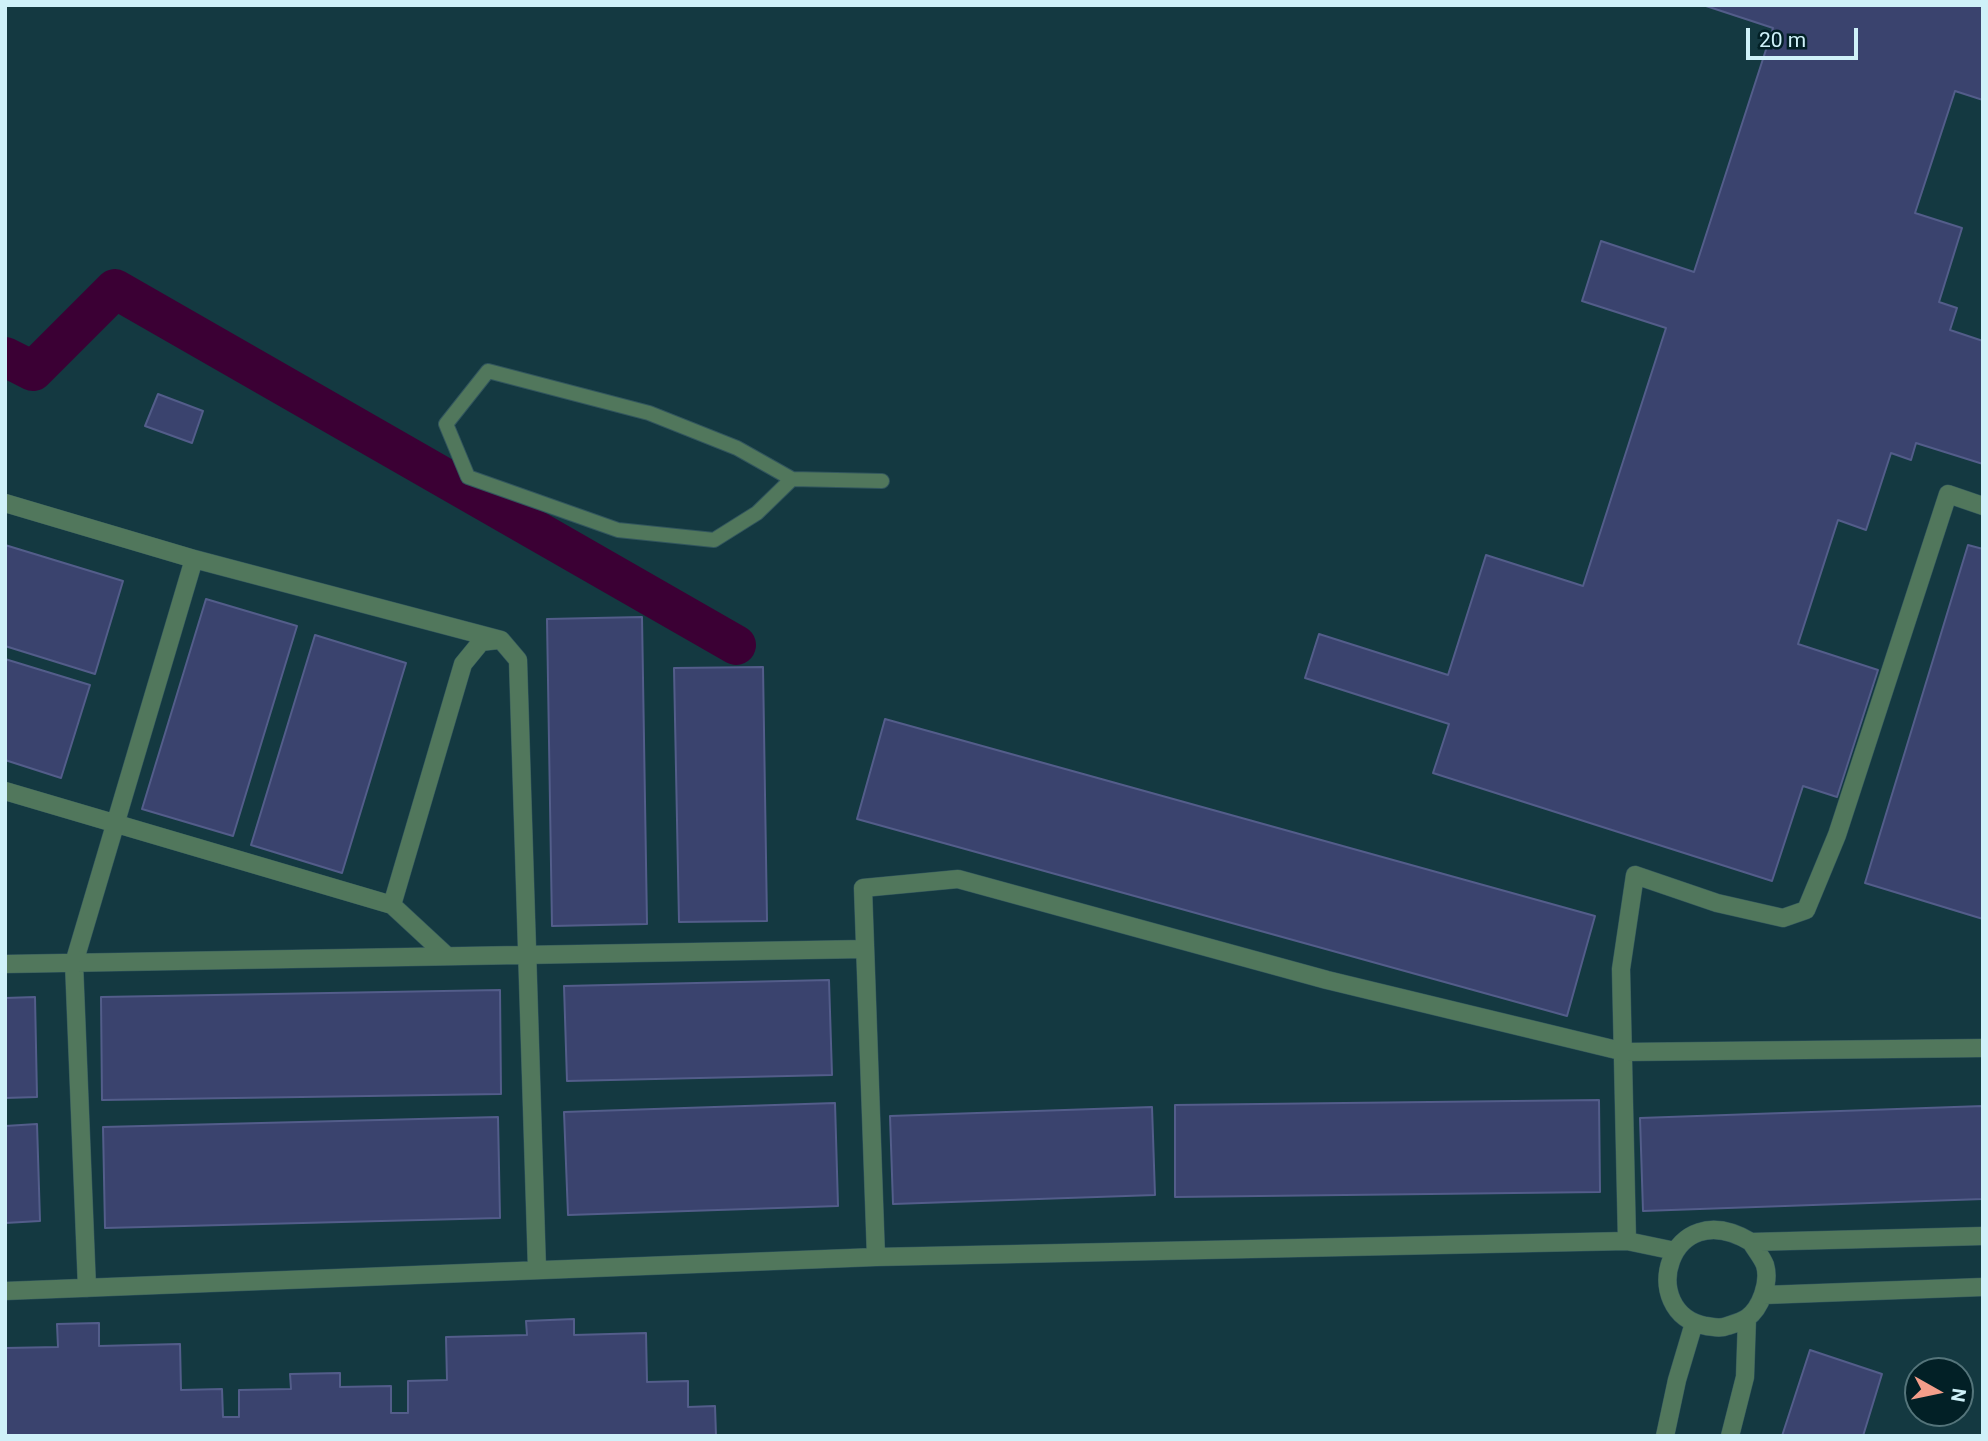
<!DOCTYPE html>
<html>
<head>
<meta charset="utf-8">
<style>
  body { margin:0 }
  #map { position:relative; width:1988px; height:1441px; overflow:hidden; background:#143941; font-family:Roboto,sans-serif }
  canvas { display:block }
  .frame { position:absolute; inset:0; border:7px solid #cff1f9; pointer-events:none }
  .north { position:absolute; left:1904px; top:1357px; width:70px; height:70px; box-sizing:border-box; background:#022026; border:2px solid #54747a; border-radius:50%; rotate:99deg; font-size:19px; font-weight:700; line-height:28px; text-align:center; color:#cff1f9 }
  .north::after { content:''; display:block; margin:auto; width:24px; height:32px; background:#f49e8a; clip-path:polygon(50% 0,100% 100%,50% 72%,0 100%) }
  .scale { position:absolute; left:1746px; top:28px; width:112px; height:32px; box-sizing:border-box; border:4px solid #cff1f9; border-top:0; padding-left:9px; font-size:21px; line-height:24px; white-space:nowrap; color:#cff1f9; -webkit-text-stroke:5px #022026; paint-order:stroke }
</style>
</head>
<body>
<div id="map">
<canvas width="1988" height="1441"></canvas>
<div class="frame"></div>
<div class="north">N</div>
<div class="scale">20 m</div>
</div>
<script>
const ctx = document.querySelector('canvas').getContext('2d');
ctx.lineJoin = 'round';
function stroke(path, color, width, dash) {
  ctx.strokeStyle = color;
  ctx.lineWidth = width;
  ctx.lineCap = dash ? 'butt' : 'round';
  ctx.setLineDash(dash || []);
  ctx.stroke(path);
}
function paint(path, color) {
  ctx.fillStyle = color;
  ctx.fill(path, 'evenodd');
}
stroke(new Path2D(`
  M5,357L33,371L115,289L736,645`), '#3b0034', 40);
const building = new Path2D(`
  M1703,5H1983V100L1955,91L1915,213L1962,228L1939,302L1957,308L1950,330L1983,341V464L1916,443L1911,460L1891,453L1866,530L1838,520L1798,644L1878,670L1837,797L1803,786L1772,881L1433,773L1449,724L1305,678L1319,634L1448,675L1486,555L1583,586L1666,328L1582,301L1601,241L1694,272L1773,28Z
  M158,394L203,411L192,443L145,426Z
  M5,545L123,581L95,674L5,646Z
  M1968,545L1983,549V919L1865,883Z
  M206,599L297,626L233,836L142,809Z
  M642,617L647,924L552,926L547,619Z
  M315,635L406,663L342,873L251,845Z
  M5,659L90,685L61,778L5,760Z
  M763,667L767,921L679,922L674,668Z
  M885,719L1595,916L1567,1016L857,819Z
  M829,980L832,1075L567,1081L564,986Z
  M500,990L501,1094L102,1100L101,997Z
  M35,997L37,1097L5,1098V998Z
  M1599,1100L1600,1192L1175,1197V1105Z
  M835,1103L838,1206L568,1215L564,1112Z
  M1983,1106V1199L1643,1211L1640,1118Z
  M1152,1107L1155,1195L893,1204L890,1116Z
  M498,1117L500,1218L105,1228L103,1127Z
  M37,1124L40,1221L5,1223V1126Z
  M574,1319V1335L646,1333L647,1382L688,1381V1407L715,1406L716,1436H5V1348L58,1347L57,1324L99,1323V1346L180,1344L181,1390L222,1389L223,1417H239V1390L291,1389L290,1374L340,1373V1387L391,1386V1413H408V1381L447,1380L446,1337L527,1335L526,1321Z
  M1810,1350L1882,1374L1863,1436H1782Z`);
paint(building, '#3a436e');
stroke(building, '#535d8a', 2);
const service = new Path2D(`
  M792,479L757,513L714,540L618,530L468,477L446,424L488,371L649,413L737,448L792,479L882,481`);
const minor = new Path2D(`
  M5,503L194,559L501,640L518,660L537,1269
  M5,791L392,905L447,956
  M392,905L463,664L481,642L498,640
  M5,964L865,949
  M1627,1241L1621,969L1635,875L1717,903L1783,918L1806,910L1837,835L1948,494L1983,506
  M1751,1242C1755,1249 1762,1257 1765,1265C1770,1282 1761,1308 1747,1318C1741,1322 1733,1324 1727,1326C1720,1329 1714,1327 1706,1326C1636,1313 1668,1192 1751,1242L1983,1236
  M876,1257L863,888L958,879L1327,980L1625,1052L1983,1048
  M87,1288L74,963L194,559
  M5,1291L876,1257L1627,1241L1675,1251
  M1764,1295L1983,1287
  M1665,1436L1677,1380L1694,1323
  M1730,1436L1745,1377L1747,1318`);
stroke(service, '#32565e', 16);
stroke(minor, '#32565e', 19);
stroke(service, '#51775c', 14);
stroke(minor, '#51775c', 18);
</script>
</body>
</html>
